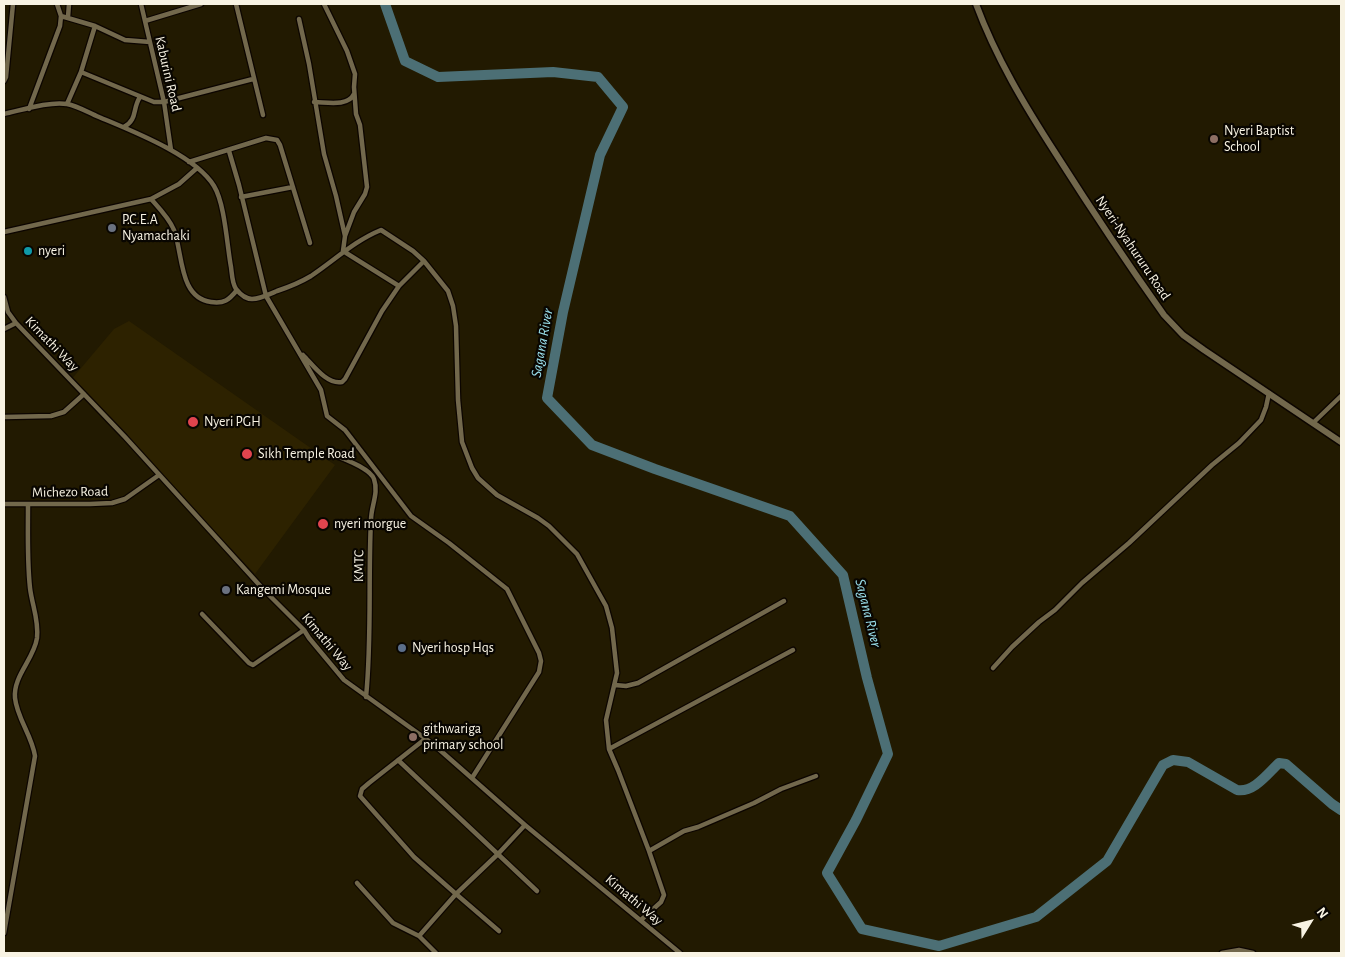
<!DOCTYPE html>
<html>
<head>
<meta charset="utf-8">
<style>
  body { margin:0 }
  #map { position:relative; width:1345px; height:957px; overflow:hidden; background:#221a01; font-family:"Alegreya Sans",sans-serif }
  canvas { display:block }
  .frame { position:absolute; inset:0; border:5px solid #f8f3e3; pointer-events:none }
  .north { position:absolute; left:1285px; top:897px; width:50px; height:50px; -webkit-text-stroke:4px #090601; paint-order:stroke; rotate:54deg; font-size:14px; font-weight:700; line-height:20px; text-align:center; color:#f8f3e3 }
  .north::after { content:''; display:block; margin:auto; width:18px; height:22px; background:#f8f3e3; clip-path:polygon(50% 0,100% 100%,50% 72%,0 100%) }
</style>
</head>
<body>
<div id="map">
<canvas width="1345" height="957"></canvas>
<div class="frame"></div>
<div class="north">N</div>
</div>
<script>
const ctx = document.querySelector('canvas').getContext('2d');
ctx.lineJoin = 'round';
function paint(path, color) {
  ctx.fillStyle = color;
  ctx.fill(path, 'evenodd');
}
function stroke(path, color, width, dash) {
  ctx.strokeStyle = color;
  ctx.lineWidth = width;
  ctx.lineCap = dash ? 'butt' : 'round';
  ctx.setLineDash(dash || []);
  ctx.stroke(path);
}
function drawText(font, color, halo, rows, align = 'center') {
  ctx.font = font + ' "Alegreya Sans",sans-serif';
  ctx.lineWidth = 4.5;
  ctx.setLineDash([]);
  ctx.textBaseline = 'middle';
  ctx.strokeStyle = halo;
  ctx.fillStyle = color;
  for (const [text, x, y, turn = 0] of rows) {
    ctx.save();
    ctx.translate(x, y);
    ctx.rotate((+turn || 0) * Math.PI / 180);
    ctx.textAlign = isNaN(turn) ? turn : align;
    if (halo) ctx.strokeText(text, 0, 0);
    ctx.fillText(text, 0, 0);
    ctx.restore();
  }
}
paint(new Path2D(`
  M129,321L335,465L255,574L71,380L114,329Z`), '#2d2200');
stroke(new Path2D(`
  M385,4L405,61L438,77L553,72L598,77L623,107L600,155L563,312L547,398L592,445L655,469L790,516L843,575L867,678L888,754L856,820L827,873L862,929L939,946L1036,917L1107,861L1163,765L1173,760L1188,762L1237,790C1254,793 1268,773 1279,763L1286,764L1332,804L1341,810`), '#4c6f75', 10);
const street = new Path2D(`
  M141,4L164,102L171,150
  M236,4L263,115
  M324,4L347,51L355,74L354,87L356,114L360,125L367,187L365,194L354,212L345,236
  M61,16L95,26L81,72L67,104
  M68,17L69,4
  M299,19L309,64L324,154L336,196L345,236L343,251L399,286
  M145,21L201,4
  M95,26L125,40L150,42
  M81,72L154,102H164L253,79
  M4,81L6,77L13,4
  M314,102C326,102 348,107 354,94
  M29,109L60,26L61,16L57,4
  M4,114C22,110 50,101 67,104C78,106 89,113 99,117C132,131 195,155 214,186C225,204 227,246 231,267C232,274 232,283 236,289C240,294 246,299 252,299C260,299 270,294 277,291C289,287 301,282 311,276C335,260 354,241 381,230L413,251L424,261L448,291L453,306L456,326L458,400L462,442L472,468L478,478L497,495L538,518L549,526L577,554L606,606L612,628L617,673L606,720L609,749L618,770L649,851L664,895L661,902L641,920
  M124,127C138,119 132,109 140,97
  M229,151L239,185L266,296L321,390L327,416L345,430L411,516L449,543L507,589L539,653L541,661L539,672L472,778
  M189,162L266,138L277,140L280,145L310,243
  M241,197L293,187
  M151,199C159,208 169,218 174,230C183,254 179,298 211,302C224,304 229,300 237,290
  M4,232L151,199L179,184L197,168
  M4,297L8,312L16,323L125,437L263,589L304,630L309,638L344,680L433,744L525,825L680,953
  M4,329L16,323
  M303,355C313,365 327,385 342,382L345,379L382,311L399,286L424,261
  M4,417L51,416L64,412L84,394
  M1313,423L1341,396
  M339,457C349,461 370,469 374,479C379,493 371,506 371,520C368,579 372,638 366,697
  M4,504H90L112,503L125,499L159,475
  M202,614L249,663L253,665L304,630
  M993,668L1012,647L1039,622L1055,610L1082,583L1129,543L1212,465L1239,443L1261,420L1266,407L1269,393
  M615,685L626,686L638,683L784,601
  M425,739L369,783L362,789L360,796L414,857L456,894L498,854L525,825
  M609,749L793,650
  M398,760L537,891
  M649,851L684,831L698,827L754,803L781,789L816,776
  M357,883L393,923L419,936L436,953
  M4,933L35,756C32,736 17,718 15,698C13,676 34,659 37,638C39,620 32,605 30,588C27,560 28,532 28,504
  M419,936L456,894L499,931
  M1222,953L1239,950L1253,953`);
const secondary = new Path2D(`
  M976,4C996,58 1025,106 1056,154C1091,209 1127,263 1164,315L1183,335L1204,350L1341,442`);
stroke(street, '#0c0500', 7);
stroke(secondary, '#0c0500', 9);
stroke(street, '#72684c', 4.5);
stroke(secondary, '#72684c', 6);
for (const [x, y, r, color] of [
  [1214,139,5,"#8d6e63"],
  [112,228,5,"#6b7280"],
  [28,251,5,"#0f9aa8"],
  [193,422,6,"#e0444e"],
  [247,454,6,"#e0444e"],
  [323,524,6,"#e0444e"],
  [226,590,5,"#6b7280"],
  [402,648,5,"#5c6f8a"],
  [413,737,5,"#8d6e63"]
]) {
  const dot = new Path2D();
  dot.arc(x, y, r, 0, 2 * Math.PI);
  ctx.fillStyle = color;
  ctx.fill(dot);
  stroke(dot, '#090601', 2);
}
drawText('14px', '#f8f3e3', '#090601', [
  ["Kaburini Road",168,74,77],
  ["Nyeri-Nyahururu Road",1133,248,56],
  ["Kimathi Way",52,344,46],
  ["Michezo Road",70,492,-1],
  ["KMTC",359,566,-89],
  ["Kimathi Way",327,642,50],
  ["Kimathi Way",634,900,40]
]);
drawText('14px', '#f8f3e3', '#090601', [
  ["Nyeri Baptist",1224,131],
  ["School",1224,147],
  ["P.C.E.A",122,220],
  ["Nyamachaki",122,236],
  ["nyeri",38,251],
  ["Nyeri PGH",204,422],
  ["Sikh Temple Road",258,454],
  ["nyeri morgue",334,524],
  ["Kangemi Mosque",236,590],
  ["Nyeri hosp Hqs",412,648],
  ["githwariga",423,729],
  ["primary school",423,745]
], 'left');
drawText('italic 15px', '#9be0ec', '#090601', [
  ["Sagana River",542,343,-80],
  ["Sagana River",868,613,76]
]);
</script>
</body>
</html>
